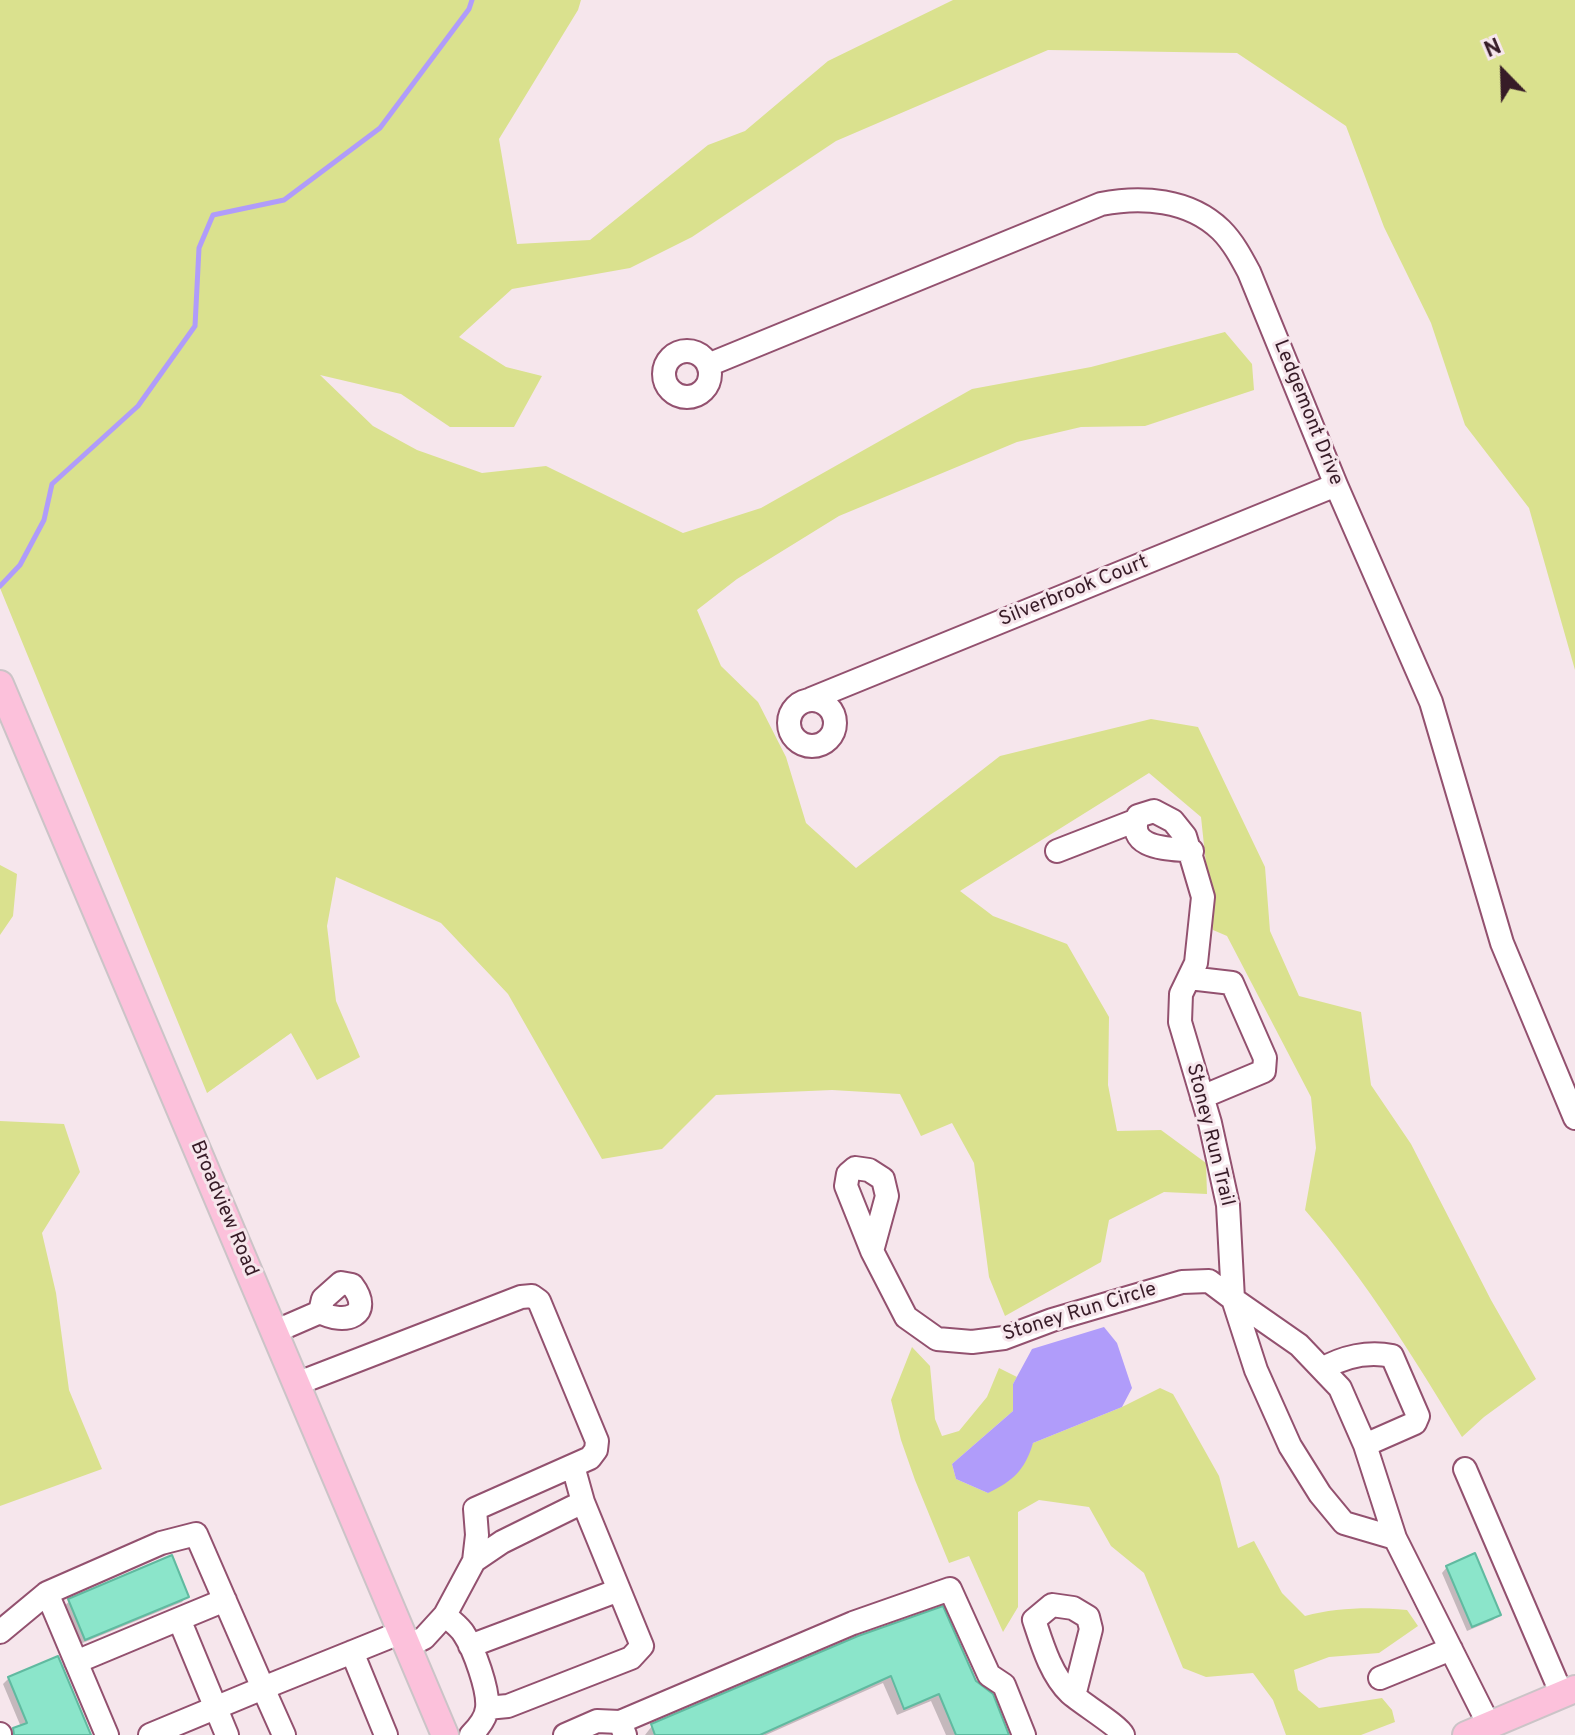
<!DOCTYPE html>
<html>
<head>
<meta charset="utf-8">
<style>
  body { margin:0 }
  #map { position:relative; width:1575px; height:1735px; overflow:hidden; background:#f6e6ec; font-family:Overpass,sans-serif }
  canvas { display:block }
  .north { position:absolute; left:1463px; top:32px; width:80px; height:80px; -webkit-text-stroke:6px #f6e6ec; paint-order:stroke; rotate:337deg; font-size:22px; font-weight:700; line-height:32px; text-align:center; color:#371b27 }
  .north::after { content:''; display:block; margin:auto; width:28px; height:36px; background:#371b27; clip-path:polygon(50% 0,100% 100%,50% 72%,0 100%) }
</style>
</head>
<body>
<div id="map">
<canvas width="1575" height="1735"></canvas>
<div class="north">N</div>
</div>
<script>
const ctx = document.querySelector('canvas').getContext('2d');
ctx.lineJoin = 'round';
function paint(path, color) {
  ctx.fillStyle = color;
  ctx.fill(path, 'evenodd');
}
function stroke(path, color, width, dash) {
  ctx.strokeStyle = color;
  ctx.lineWidth = width;
  ctx.lineCap = dash ? 'butt' : 'round';
  ctx.setLineDash(dash || []);
  ctx.stroke(path);
}
function drawText(font, color, halo, rows, align = 'center') {
  ctx.font = font + ' Overpass,sans-serif';
  ctx.lineWidth = 6;
  ctx.setLineDash([]);
  ctx.textBaseline = 'middle';
  ctx.strokeStyle = halo;
  ctx.fillStyle = color;
  for (const [text, x, y, turn = 0] of rows) {
    ctx.save();
    ctx.translate(x, y);
    ctx.rotate((+turn || 0) * Math.PI / 180);
    ctx.textAlign = isNaN(turn) ? turn : align;
    if (halo) ctx.strokeText(text, 0, 0);
    ctx.fillText(text, 0, 0);
    ctx.restore();
  }
}
paint(new Path2D(`
  M0,0H581L578,10L499,139L517,244L590,240L708,145L745,131L828,61L953,0H1575V670L1529,508L1465,425L1431,323L1384,227L1346,126L1237,53L1048,50L836,141L692,237L630,268L512,289L459,337L506,367L542,376L514,427H450L401,394L320,375L373,426L417,450L482,473L546,466L683,533L761,508L972,389L1091,367L1225,332L1252,364L1254,390L1145,426L1081,427L1017,442L839,516L737,579L697,610L721,666L758,702L786,757L806,823L856,868L1000,756L1151,719L1198,727L1265,867L1270,931L1299,996L1361,1012L1371,1085L1411,1144L1491,1300L1536,1379L1484,1417L1462,1437C1414,1358 1366,1280 1305,1210L1316,1148L1311,1097L1227,936L1213,930L1201,817L1149,773L960,891L993,916L1067,944L1109,1017L1108,1085L1117,1131L1161,1130L1206,1163L1207,1194L1164,1192L1109,1220L1101,1262L1005,1316L989,1277L974,1163L952,1123L921,1136L900,1094L832,1090L716,1095L662,1149L602,1159L508,994L441,923L336,877L327,926L336,1001L360,1057L317,1080L291,1033L207,1093L0,588Z
  M0,865L17,874L13,916L0,935Z
  M0,1121L64,1124L80,1172L42,1233L56,1293L69,1390L102,1469L0,1506Z
  M912,1347L930,1366L935,1419L942,1436L959,1431L987,1397L999,1368L1017,1377L1013,1384V1411L952,1464L956,1479L988,1493L1033,1443L1122,1407L1160,1388L1173,1394L1219,1476L1238,1548L1254,1541L1282,1593L1305,1616C1337,1607 1373,1607 1407,1610L1418,1626L1379,1653L1329,1657L1294,1670L1298,1690L1319,1708L1382,1698L1392,1710L1395,1722L1361,1735H1286L1273,1700L1253,1673L1206,1677L1183,1668L1144,1573L1111,1546L1089,1507L1039,1500L1018,1512V1607L1003,1632L969,1556L949,1563L915,1480L901,1440L891,1400Z`), '#dae18e');
paint(new Path2D(`
  M1104,1327L1117,1343L1132,1388L1122,1407L1033,1443C1025,1470 1013,1481 988,1493L956,1479L952,1464L1013,1411V1384L1032,1349Z`), '#b09cfa');
paint(new Path2D(`
  M1447,1567L1499,1614L1493,1620L1467,1631L1442,1573Z
  M187,1596L182,1602L80,1644L64,1606L70,1601Z
  M859,1638L975,1682L1007,1735H946L931,1701L897,1715L883,1683L766,1735H645L652,1726Z
  M9,1678L89,1735H9L21,1727L3,1684Z`), '#0003');
stroke(new Path2D(`
  M0,586L20,565L44,520L52,484L138,406L195,326L199,248L213,215L284,200L380,128L469,9L472,0`), '#b09cfa', 5);
const building = new Path2D(`
  M1475,1553L1501,1615L1472,1627L1446,1566Z
  M172,1555L189,1597L85,1640L68,1599Z
  M943,1606L976,1681L993,1694L1009,1735H956L939,1694L904,1709L891,1676L760,1735H655L651,1724L858,1636Z
  M58,1656L91,1735H14L13,1728L27,1723L8,1677Z`);
paint(building, '#8be5ca');
stroke(building, '#60baa0', 2);
const minor = new Path2D(`
  M664 374a23 23 0 1 1 46 0a23 23 0 1 1-46 0Z
  M708,365L1101,204C1141,196 1189,199 1221,230C1233,242 1241,257 1249,272L1336,485L1431,702L1502,943L1575,1118
  M811,699L1336,485
  M789 723a23 23 0 1 1 46 0a23 23 0 1 1-46 0Z
  M1057,851L1137,820
  M1192,851C1169,848 1126,850 1138,816L1154,811L1173,821L1185,836L1203,897L1196,963L1181,994L1180,1022L1210,1123L1228,1205L1233,1299L1299,1345L1340,1388L1365,1445L1395,1538L1489,1725
  M1189,978L1232,983L1265,1058L1264,1071L1202,1097
  M872,1251L846,1186L848,1174L855,1168L869,1170L883,1179L887,1196L872,1251L906,1317L937,1339L972,1342L1004,1338L1052,1320L1182,1282L1209,1281L1233,1299L1256,1370L1290,1446L1320,1494L1344,1523L1395,1538
  M274,1332L320,1312L323,1299L341,1283L352,1285C375,1315 345,1326 320,1312
  M1322,1369C1343,1357 1368,1351 1392,1356L1418,1416L1415,1423L1365,1445
  M296,1384L521,1297L532,1296L539,1301L597,1441L596,1450L590,1458L475,1509L477,1535L474,1561L445,1615L424,1638L408,1646
  M1465,1469L1562,1695
  M474,1561L502,1542L583,1502
  M225,1600L179,1619L227,1735
  M445,1615C451,1621 460,1627 464,1634C474,1649 489,1690 487,1708C486,1719 478,1728 471,1735
  M0,1632L47,1593
  M470,1646L619,1590
  M352,1652L386,1735
  M76,1662L179,1619
  M1380,1678L1451,1649
  M1074,1696L1091,1629L1088,1617L1073,1608L1052,1605L1034,1620C1042,1644 1051,1675 1070,1693C1081,1703 1119,1726 1123,1735
  M487,1708L508,1706L631,1658L642,1646L583,1502L573,1466
  M0,1734V1735
  M107,1735L47,1593L161,1543L196,1534L263,1688L402,1632
  M150,1735L263,1688L284,1735
  M565,1735L597,1721L620,1722
  M625,1735L620,1722L853,1623L950,1589L989,1675L1004,1685L1024,1735`);
const major = new Path2D(`
  M0,684L445,1735
  M1466,1735L1575,1689`);
stroke(minor, '#93516f', 26);
stroke(major, '#cbc4c7', 30);
stroke(minor, '#fff', 22);
stroke(major, '#fcc1db', 26);
drawText('20px', '#371b27', '#f6e6ec', [
  ["Ledgemont Drive",1307,413,68],
  ["Silverbrook Court",1074,592,-22],
  ["Stoney Run Trail",1209,1135,76],
  ["Broadview Road",223,1209,67],
  ["Stoney Run Circle",1080,1313,-17]
]);
</script>
</body>
</html>
